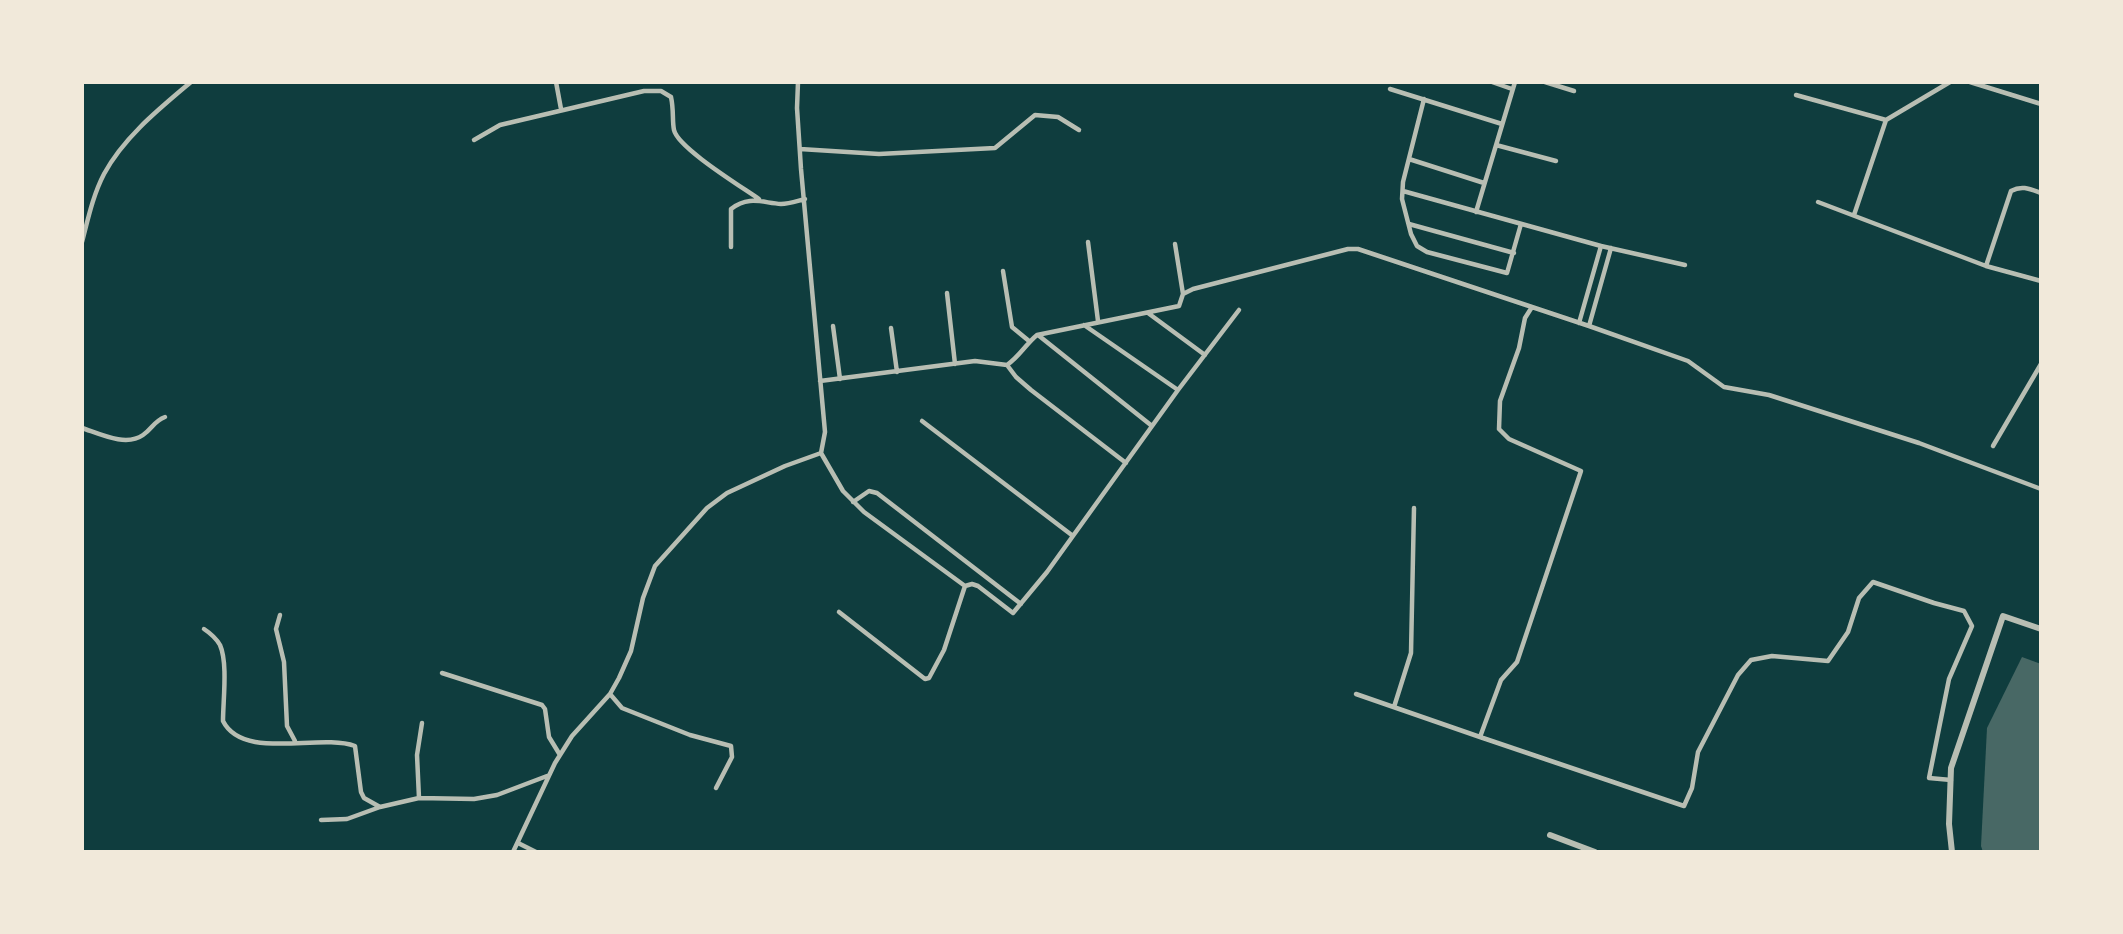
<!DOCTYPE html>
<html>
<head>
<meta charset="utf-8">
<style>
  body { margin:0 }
  #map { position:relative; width:2123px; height:934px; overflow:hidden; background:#0f3d3e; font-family:"Golos Text",sans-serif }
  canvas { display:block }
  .frame { position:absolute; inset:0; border:84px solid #f1e9da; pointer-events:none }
</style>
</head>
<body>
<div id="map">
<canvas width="2123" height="934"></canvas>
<div class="frame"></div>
</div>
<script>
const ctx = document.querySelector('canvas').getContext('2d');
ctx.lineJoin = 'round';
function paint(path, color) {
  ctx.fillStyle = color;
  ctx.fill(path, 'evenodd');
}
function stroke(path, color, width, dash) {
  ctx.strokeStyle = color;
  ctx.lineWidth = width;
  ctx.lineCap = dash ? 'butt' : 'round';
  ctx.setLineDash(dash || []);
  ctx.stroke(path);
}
paint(new Path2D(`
  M2022,657L2041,664V852H1983L1981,846L1987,728Z`), '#486865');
stroke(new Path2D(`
  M556,82L561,109
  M798,82L797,108L801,169L825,432L821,453L843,491L864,512L965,586L972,584L978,586L1013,613L1047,572L1178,390L1084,325
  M1492,82L1512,89
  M1545,82L1574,91
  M1970,82L2041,104
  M1390,89L1502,124
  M1796,95L1886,120
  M1424,99L1403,182L1402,199L1411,234L1417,246L1427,252L1507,273L1521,224
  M474,140L500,125L644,91H661L671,97C674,111 672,120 674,130C678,148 742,187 759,199
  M1496,145L1556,161
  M800,149L879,154L995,148L1035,115L1058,117L1079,130
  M1409,159L1484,183
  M1403,191L1601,246L1685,265
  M1818,202L1986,266L2041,281
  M1476,212L1515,82
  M1854,215L1886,120L1950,82
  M1409,224L1514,253
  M82,242C88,219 93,195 104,174C124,137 159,109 191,82
  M1088,242L1098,321
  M1175,244L1183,294
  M731,247V209C749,195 763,203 781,204C789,204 797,201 805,199
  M1986,266L2011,191C2022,185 2030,189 2041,193
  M1003,271L1012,327L1029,341
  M947,293L955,364
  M1148,313L1205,355
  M1579,323L1601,246
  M833,326L840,379
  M1589,326L1611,248
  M891,328L897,372
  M1038,335L1152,426
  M1007,365L1016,377L1031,390L1126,463
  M820,381L975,361L1007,365C1019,357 1026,344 1037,335L1179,306L1183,294L1193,289L1348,249H1358L1589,326L1688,361L1724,387L1769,395L1919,443L2041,489
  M1178,390L1239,310
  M922,421L1073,536
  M82,428C100,434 126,447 143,435C152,429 154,421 165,417
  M1993,446L2041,364
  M853,502L869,491L877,493L1021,604
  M839,612L925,679L929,678L944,650L965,586
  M280,615L276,629L284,662L287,726L295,741
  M204,629C210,633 216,638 220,645C228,663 223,701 223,721C243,761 319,733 355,746L361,792L364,798L380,807
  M442,673L542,705L545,709L549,737L560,755
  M610,694L622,708L690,735L731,746L732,757L716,788
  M1356,694L1480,737L1501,680L1517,662L1581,471L1509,439L1499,429L1500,401L1519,348L1525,318L1532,307
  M1394,707L1411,653L1414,508
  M1480,737L1684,806L1692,788L1698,752L1738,675L1751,660L1772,656L1828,661L1848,632L1859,598L1873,582L1934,603L1964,611L1972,626L1949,679L1929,778L1951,780
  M419,798L417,755L422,723
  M321,820L347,819L380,807L419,798L474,799L497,795L547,776
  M518,843L536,852
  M513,852L555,763L572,736L610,694L619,678L631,651L643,598L655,566L707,508L727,493L785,466L821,453`), '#b8beb3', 4.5);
stroke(new Path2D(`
  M1550,835L1595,852
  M1952,852L1949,824L1951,768L2003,616L2041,629`), '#b8beb3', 6);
</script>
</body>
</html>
